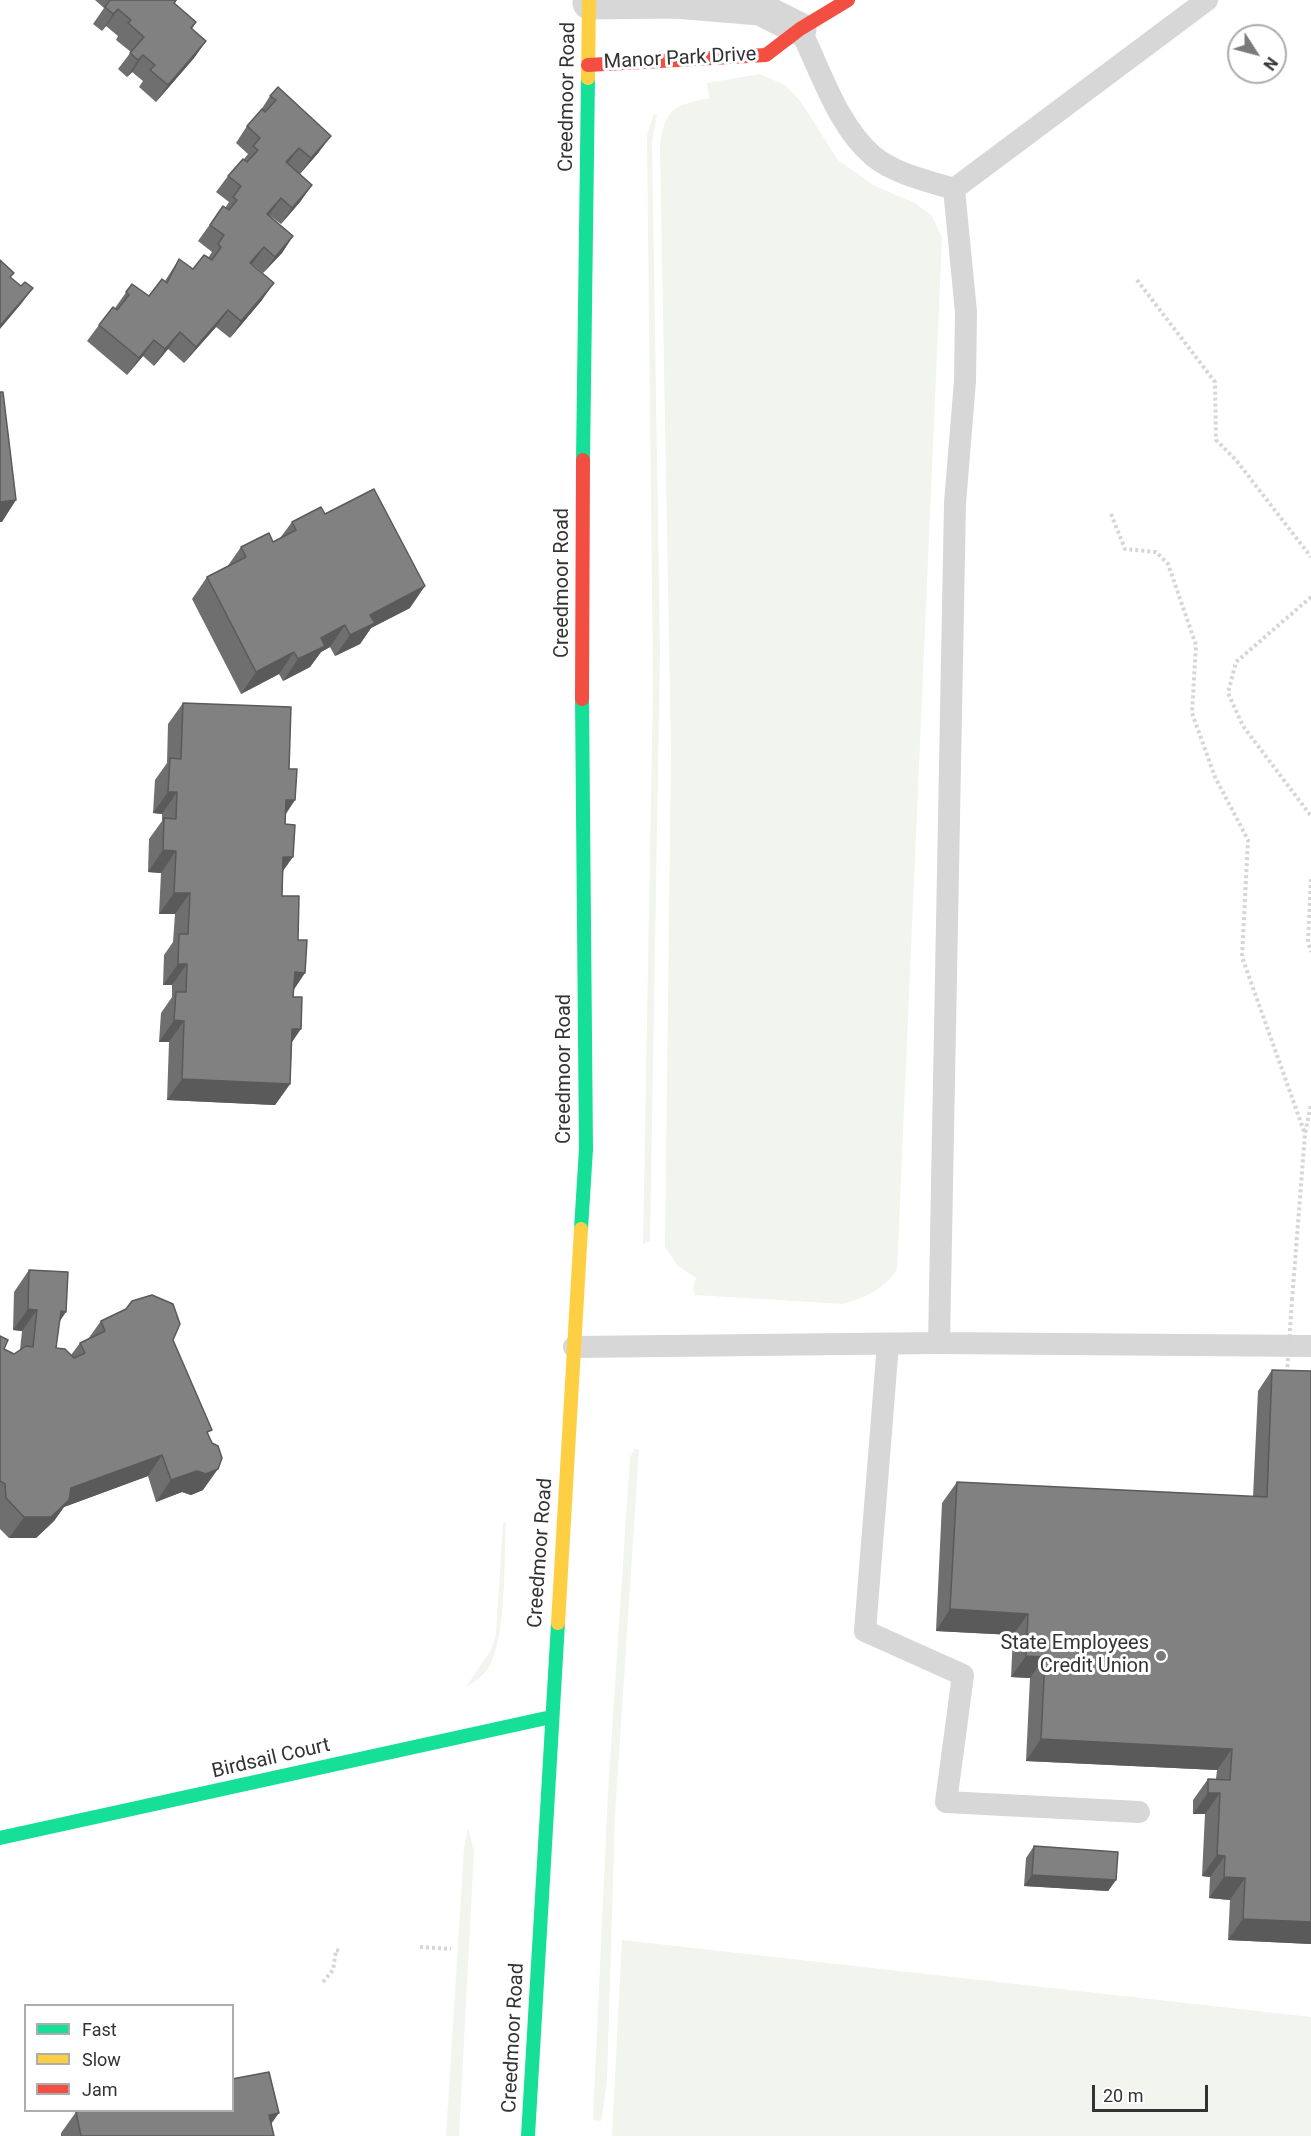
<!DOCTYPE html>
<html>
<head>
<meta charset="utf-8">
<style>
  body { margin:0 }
  #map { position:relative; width:1311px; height:2136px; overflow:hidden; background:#fff; font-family:Roboto,sans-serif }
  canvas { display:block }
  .legend { position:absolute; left:24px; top:2004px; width:210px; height:108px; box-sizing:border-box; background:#fff; border:2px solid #adadad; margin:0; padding:8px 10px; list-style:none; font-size:18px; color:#333 }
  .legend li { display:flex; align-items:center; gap:12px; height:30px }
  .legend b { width:30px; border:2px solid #adadad }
  .north { position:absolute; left:1227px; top:24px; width:60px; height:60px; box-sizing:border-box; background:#fff; border:2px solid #adadad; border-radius:50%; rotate:126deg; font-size:16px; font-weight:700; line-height:24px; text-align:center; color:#333 }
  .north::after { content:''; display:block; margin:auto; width:21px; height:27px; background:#7a7a7a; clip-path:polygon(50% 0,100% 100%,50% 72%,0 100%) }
  .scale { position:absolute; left:1092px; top:2085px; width:116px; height:27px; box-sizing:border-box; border:3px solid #333; border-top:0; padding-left:8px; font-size:18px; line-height:21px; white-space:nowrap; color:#333; -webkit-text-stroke:4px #fff; paint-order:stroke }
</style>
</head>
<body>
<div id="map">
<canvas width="1311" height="2136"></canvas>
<ul class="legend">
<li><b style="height:8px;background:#16e098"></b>Fast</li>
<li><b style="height:8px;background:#ffcf43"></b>Slow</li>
<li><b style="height:8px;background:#f24e42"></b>Jam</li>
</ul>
<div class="north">N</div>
<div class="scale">20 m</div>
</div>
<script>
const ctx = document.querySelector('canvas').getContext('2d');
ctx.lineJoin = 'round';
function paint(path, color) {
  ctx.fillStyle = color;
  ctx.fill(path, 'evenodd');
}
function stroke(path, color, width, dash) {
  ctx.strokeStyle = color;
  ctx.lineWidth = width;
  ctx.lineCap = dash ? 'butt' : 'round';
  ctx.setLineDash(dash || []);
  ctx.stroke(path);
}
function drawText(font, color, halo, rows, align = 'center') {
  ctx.font = font + ' Roboto,sans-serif';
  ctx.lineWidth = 6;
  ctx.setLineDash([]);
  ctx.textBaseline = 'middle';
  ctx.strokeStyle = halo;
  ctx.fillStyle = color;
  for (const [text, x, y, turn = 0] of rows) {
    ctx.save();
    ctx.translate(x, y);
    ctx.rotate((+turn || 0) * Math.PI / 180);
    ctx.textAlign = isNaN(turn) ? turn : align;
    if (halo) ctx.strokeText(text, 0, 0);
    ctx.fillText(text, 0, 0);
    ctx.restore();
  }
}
paint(new Path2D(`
  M760,74L785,85L801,102L838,160L873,185L915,203L932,216L942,238L897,1270C882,1290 867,1297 843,1304L695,1295L693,1289L696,1278L677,1265L665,1247L671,751L660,146C665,108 673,106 709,98L707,83Z
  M654,114L657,115L652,140L660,651L650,1241L643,1244L653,686L647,135Z
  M635,1448L639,1450L615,1815L607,2081L601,2121L593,2120L608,1792L630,1457Z
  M506,1522C504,1560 506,1634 490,1665C485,1675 476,1681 466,1687L491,1650L496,1634L503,1523Z
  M468,1828L474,1851L459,2136H446L464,1848Z
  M622,1940L1311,2017V2136H612Z`), '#f1f5ed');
stroke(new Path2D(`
  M1137,280L1215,382L1216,440L1236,460L1311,557
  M1111,514L1125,549L1156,552L1168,564L1196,645L1192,713L1215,777L1248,840L1242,957L1305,1134
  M1311,597L1236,662L1228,693L1243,726L1311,816
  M1311,879L1308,940L1311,952
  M1292,1300L1305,1134L1311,1104
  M420,1947L451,1949
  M323,1982L333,1970L336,1950L340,1951`), '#d6d6d6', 4, [3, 3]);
stroke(new Path2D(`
  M800,29C821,71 837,125 873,156C895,174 928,181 954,189
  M939,1343L955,503L965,381L966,312L954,189L1207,0
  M888,1344L865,1631L963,1675L946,1802L1139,1812
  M574,1347L939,1343L1311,1346`), '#d7d7d7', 22);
stroke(new Path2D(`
  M589,3L675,2L760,9L800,29`), '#d7d7d7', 33);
stroke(new Path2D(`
  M583,460L588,78
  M581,1229L586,1149L582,699
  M0,1838L551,1717
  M528,2136L558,1623`), '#16e098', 14);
stroke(new Path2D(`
  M588,78L589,0
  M558,1623L581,1229`), '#ffcf43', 14);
stroke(new Path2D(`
  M588,65L766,55L800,29L848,0
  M582,699L583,460`), '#f24e42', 14);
stroke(new Path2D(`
  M1287,1373L1292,1300`), '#d6d6d6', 4, [3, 3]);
paint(new Path2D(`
  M95,0H177L174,4L196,22L192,29L206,41L194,58L156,102L139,87L143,81L132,72L127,77L118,69L131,52L116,40L118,36L106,26L102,31L93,24L104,8Z
  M278,87L319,152L300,174L312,185L300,202L281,224L269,215L293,236L282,253L263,273L252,264L251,265L262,300L230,338L216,327L184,363L168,349L154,366L143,356L127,375L87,341L99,325L115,308L132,284L149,296L165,281L179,259L193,269L208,258L212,252L198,241L223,206L225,208L229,202L216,192L228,176L244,159L248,154L236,143L247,126L259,113L270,96Z
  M325,514L410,608L371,628L360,644L335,656L330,647L321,652L310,667L283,681L279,674L241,694L192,599L207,577L227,567L241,547L273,542L280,538L292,522Z
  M183,703L289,769L295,800L286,814L282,896L294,989L292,1042L290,1084L275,1105L167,1100L169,1042H159L161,1013L172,997V985H163L164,955L173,942L175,914H159L161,873L148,872L149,839L162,821V814L153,813L155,780L167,763L168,724Z
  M29,1270L59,1322L56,1348L71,1355L80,1343L88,1339L101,1321L173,1340L208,1435L203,1490L191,1495L182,1492L156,1502L148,1476L64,1507L54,1521L36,1538H9L0,1529V1336L4,1349L14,1354L20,1350L22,1331L13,1330L14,1292Z
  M1272,1370L1311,1371V1944L1228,1940L1230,1900L1209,1898L1210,1877L1202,1876L1205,1814H1193V1800L1208,1779H1216L1217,1770L1026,1761L1030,1678L1011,1677L1013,1635L936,1631L942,1503L957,1482L1253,1497L1258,1391Z
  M1034,1846L1116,1880L1108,1891L1024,1886L1026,1858Z
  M76,2112L271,2124L274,2136H61V2133Z`), '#6f6f6f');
paint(new Path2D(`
  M118,9L106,26L102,31L113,14Z
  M206,41L194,58L156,102L168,85Z
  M143,55L132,72L127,77L138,60Z
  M331,136L319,152L299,175L311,158Z
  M299,148L287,164L286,162Z
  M312,185L300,202L281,224L292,208Z
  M281,198L269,215L256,230L267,214Z
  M293,236L282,253L263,273L275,257Z
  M264,247L252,264L238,280L250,263Z
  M274,283L262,300L230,338L241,321Z
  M33,288L21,304L0,329V326Z
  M228,310L216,327L184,363L196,347Z
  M180,332L168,349L154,366L165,349Z
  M154,340L143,356L127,375L139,358Z
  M16,500L2,522H0V502Z
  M425,586L410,608L371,628L360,644L335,656L350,635L370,615Z
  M345,625L330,647L321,652L310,667L283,681L298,659L321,638Z
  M294,652L279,674L241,694L256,672Z
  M168,792H177L162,814L153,813Z
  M286,800H295L280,821Z
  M163,850L176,851L161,873L148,872Z
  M283,857H293L278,878Z
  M174,893H190L175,914H159Z
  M178,964H187L172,985H163Z
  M295,972L305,973L291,994Z
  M174,1020L184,1021L169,1042H159Z
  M292,1029H301L286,1051Z
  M182,1079L290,1084L275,1105L167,1100Z
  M28,1309L37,1310L22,1331L13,1330Z
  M61,1311L66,1312L52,1333Z
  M162,1455L148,1476L64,1507L54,1521L36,1538H9L24,1517L71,1488Z
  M218,1469L203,1490L191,1495L182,1492L156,1502L171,1480L197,1471Z
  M950,1609L1028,1614L1013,1635L936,1631Z
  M1026,1656L1045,1657L1030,1678L1011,1677Z
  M1041,1739L1232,1749L1217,1770L1026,1761Z
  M1208,1793H1220L1205,1814H1193Z
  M1217,1855L1225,1856L1210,1877L1202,1876Z
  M1032,1875L1116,1880L1108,1891L1024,1886Z
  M1224,1877L1245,1878L1230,1900L1209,1898Z
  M1243,1919L1311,1922V1944L1228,1940Z
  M279,2113L264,2134L269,2115Z`), '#5a5a5a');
const building = new Path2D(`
  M110,0H176L174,3L196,22L191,28L206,41L168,85L150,70L155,65L143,55L138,60L130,53L144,37L128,23L131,20L118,9L113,14L105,7Z
  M278,87L331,136L311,158L299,148L286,162L312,185L292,208L281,198L267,214L293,236L275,257L264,247L250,263L274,283L241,321L228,310L196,347L180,332L165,349L154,340L139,358L99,325L113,307L117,310L129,295L126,292L132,284L149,296L162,279L167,283L179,259L193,269L204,255L212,260L221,247L218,244L224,235L210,225L223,206L229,210L237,200L233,197L241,186L228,176L243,159L247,162L258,150L253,146L260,138L247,126L262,109L265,112L276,100L270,96Z
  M0,260L14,273L10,277L21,286L25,282L33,288L0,326Z
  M0,392H3L16,500L0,502Z
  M374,489L425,586L370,615L375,623L350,635L345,625L321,638L325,646L298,659L294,652L256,672L207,577L246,557L241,547L269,533L273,542L296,530L292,522L321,507L325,514Z
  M183,703L291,707L289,769H297L295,800H286L285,824L295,825L293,857H283L282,896H299L298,940H307L305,973L295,972L293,997H302L301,1029H292L290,1084L182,1079L184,1021L174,1020L176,992H186L187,964H178L179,934H188L190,893H174L176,851L163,850L164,818L176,819L177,792H168L170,758L181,759Z
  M29,1270L68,1272L66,1312L61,1311L56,1348L65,1349L74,1358L85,1353L80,1343L105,1331L101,1321L126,1309L132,1301L152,1295L173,1304L180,1324L173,1340L212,1430L207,1432L212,1443L218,1446L222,1458L218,1469L206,1474L197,1471L171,1480L162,1455L71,1488L69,1500L51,1517H24L6,1498L5,1484L0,1481V1336L8,1340L4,1349L14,1354L26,1346L33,1347L37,1310L28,1309Z
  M1272,1370L1311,1371V1922L1243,1919L1245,1878L1224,1877L1225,1856L1217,1855L1220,1793H1208V1779L1230,1780L1232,1749L1041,1739L1045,1657L1026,1656L1028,1614L950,1609L957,1482L1267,1497Z
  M1034,1846L1118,1852L1116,1880L1032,1875Z
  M269,2072L279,2113L269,2115L274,2136H81L76,2112L81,2110H232V2079Z`);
paint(building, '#818181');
stroke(building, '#5a5a5a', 1.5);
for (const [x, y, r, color] of [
  [1161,1656,6,"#7a7a7a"]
]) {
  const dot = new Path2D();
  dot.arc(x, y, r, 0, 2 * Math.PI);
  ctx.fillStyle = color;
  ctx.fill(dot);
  stroke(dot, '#fff', 2);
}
drawText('20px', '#333', '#fff', [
  ["Manor Park Drive",680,59,-3],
  ["Creedmoor Road",568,97,-89],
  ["Creedmoor Road",563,583,-90],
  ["Creedmoor Road",565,1069,-90],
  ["Creedmoor Road",541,1553,-86],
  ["Birdsail Court",271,1759,-13],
  ["Creedmoor Road",514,2038,-87]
]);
drawText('20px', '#333', '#fff', [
  ["State Employees",1149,1644],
  ["Credit Union",1149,1667]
], 'right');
</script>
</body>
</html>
